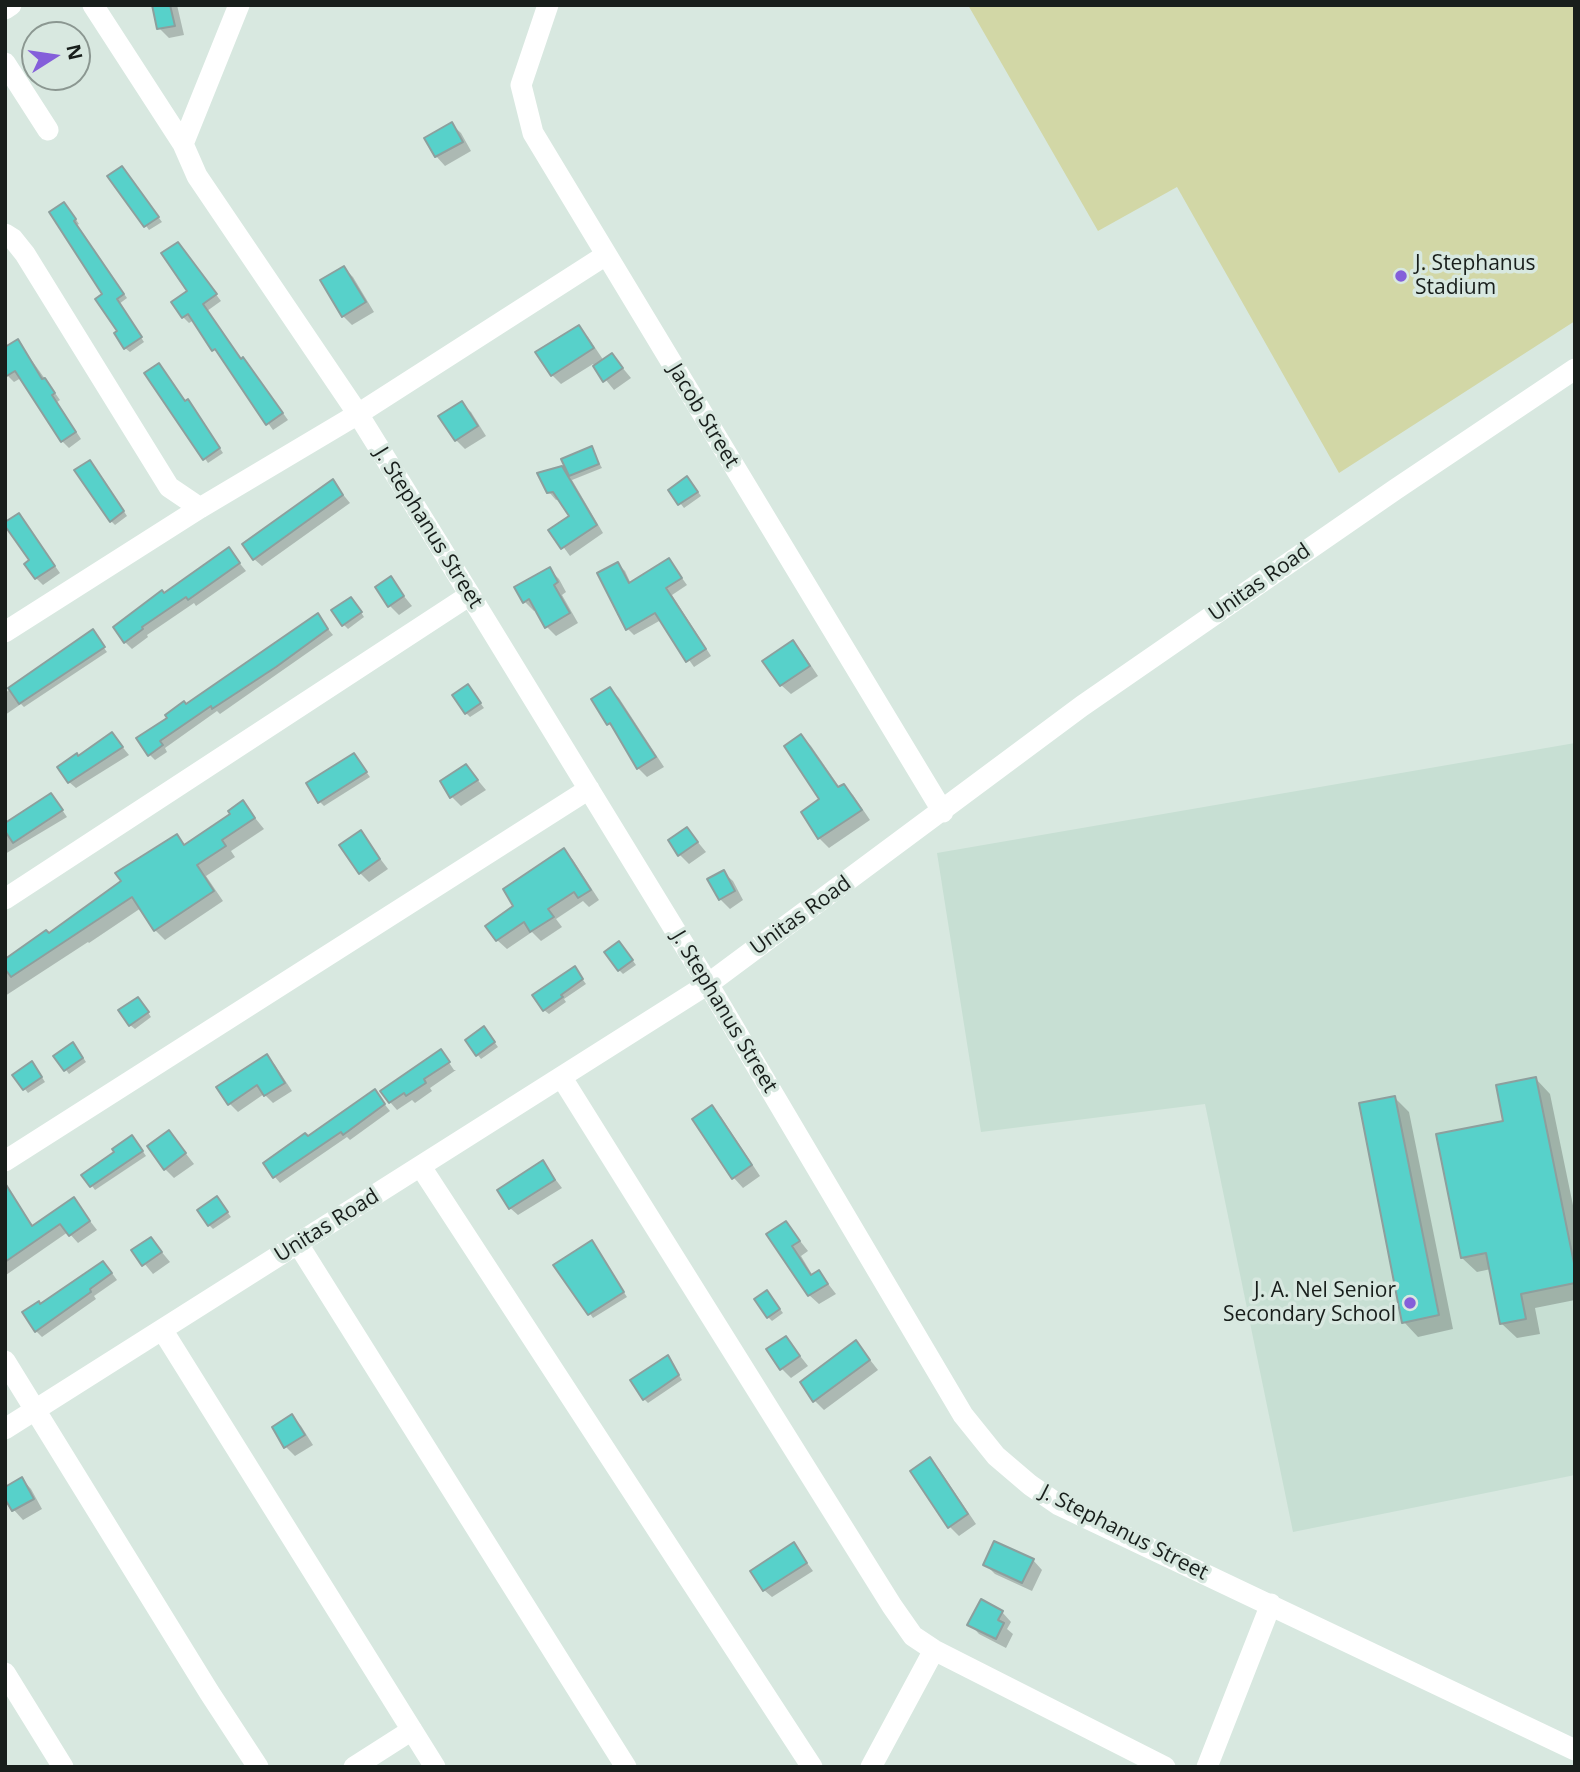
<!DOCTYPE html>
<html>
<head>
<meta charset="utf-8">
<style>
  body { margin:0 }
  #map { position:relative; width:1580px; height:1772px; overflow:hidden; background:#d8e8e0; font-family:"Open Sans",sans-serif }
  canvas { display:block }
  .frame { position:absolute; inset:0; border:7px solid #181e1b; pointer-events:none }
  .north { position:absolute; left:21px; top:21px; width:70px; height:70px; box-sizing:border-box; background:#d8e8e0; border:2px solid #8b9791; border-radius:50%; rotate:78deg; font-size:19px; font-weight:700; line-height:28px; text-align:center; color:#181e1b }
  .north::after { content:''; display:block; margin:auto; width:24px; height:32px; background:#845fda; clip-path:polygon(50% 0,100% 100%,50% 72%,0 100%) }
</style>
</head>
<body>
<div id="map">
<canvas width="1580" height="1772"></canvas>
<div class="frame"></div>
<div class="north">N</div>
</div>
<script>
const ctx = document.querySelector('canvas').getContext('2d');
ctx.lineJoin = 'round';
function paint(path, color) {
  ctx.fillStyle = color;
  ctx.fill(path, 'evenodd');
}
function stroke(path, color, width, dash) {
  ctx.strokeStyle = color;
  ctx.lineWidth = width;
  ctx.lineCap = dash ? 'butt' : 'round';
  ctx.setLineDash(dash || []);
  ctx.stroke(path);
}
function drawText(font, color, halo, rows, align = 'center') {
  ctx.font = font + ' "Open Sans",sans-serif';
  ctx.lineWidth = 7;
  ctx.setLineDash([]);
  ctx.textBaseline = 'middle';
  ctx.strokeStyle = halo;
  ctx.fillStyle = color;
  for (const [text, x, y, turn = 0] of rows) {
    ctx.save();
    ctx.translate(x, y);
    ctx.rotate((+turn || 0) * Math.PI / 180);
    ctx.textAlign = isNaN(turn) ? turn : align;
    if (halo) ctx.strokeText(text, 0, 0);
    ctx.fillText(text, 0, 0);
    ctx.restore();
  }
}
paint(new Path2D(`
  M1575,743V1475L1293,1532L1205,1104L981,1132L937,853Z`), '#c7dfd3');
paint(new Path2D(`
  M968,5H1575V321L1339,473L1177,187L1098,231Z`), '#d2d7a6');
paint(new Path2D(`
  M154,5H177L184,35L169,38L159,28Z
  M451,124L461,133L471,151L445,166L436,156Z
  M126,172L162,222L149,230L125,196Z
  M68,208L79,224L77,225L127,298L119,304L144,342L130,352L125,348Z
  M178,244L221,301L207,311L242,360L249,366L288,420L273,430L194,320L189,323L183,317L189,291Z
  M344,268L353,277L374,312L352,325L343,316Z
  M578,328L588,337L604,361L612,355L631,378L614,390L593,364L561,384L552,375Z
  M18,341L60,400L57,402L81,439L69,448L62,441L21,378L14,382L7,375Z
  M159,365L186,403L192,406L223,453L208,463L147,374Z
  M461,403L471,412L486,436L465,449L456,440Z
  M591,448L602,468L572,480L603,533L570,556L551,530L571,516L560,499L556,500L549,492L562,468L570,477L563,460Z
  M94,466L127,516L115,525L111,521Z
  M332,481L350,503L262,566L254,559Z
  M691,482L701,496L684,508L670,490Z
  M19,515L60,573L43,585L36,578Z
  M229,550L246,571L196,606L194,603L147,635L148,637L132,649L125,642L164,595Z
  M669,560L687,585L672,595L711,656L694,667L661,620L634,635L628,629L618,564L625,571L631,584Z
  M549,569L559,579L566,592L562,595L578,623L556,636L547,627L537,609L534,611L525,602Z
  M390,579L412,606L399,615L390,606Z
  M355,603L364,617L348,629L344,625Z
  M317,615L333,635L220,714L217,711L165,748L167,752L155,760L149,754L186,706Z
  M92,632L107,652L24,707L21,704L5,715V693Z
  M793,642L802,652L818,676L791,694L781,685Z
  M468,686L484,708L470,717L466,713Z
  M610,689L619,698L664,767L647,777L638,768L616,731L609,724Z
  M112,734L129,755L76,788L69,782L78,758Z
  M801,736L811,746L840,788L843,786L853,795L870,820L829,848L819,838L803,812L822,800Z
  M354,755L370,777L324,806L320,802Z
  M466,766L486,790L461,806L452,797Z
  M56,801L67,817L5,854V825Z
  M243,803L264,829L231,851L235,857L206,876L223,901L165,940L155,930L141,908L89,943L88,942L5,996V961L49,935L124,882L177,837L186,846L233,815Z
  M687,829L706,852L689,864L680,855Z
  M360,832L388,869L369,882L360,873Z
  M564,850L573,860L599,900L589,907L583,901L556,919L562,927L541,941L532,932L507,949L497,940L516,906Z
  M723,872L733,881L743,900L730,909L720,899Z
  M623,947L636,965L623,974L619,970Z
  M578,973L586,984L564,999L566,1002L549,1014L544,1010Z
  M142,1003L151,1017L135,1029L130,1025Z
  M488,1033L498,1047L481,1059L477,1054Z
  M77,1048L86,1062L69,1074L56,1056Z
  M441,1051L454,1070H456L430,1088L432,1091L415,1103L412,1100L397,1110L390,1102Z
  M267,1057L275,1065L292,1091L273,1103L264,1094L238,1112L230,1104Z
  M36,1068L45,1082L28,1093L14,1075Z
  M1536,1079L1550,1094L1575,1215V1300L1535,1308L1540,1334L1517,1338L1502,1324L1491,1269L1477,1272L1462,1258L1505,1122Z
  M375,1092L390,1111L350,1140L347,1137L280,1183L275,1177L265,1163L308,1138Z
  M1395,1098L1409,1112L1453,1329L1418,1337L1404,1322Z
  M711,1108L721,1117L760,1176L743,1188L734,1178L694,1120Z
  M169,1132L194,1164L174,1178L165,1169Z
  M136,1141L146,1156L95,1190L84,1175Z
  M543,1163L562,1188L518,1215L510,1208Z
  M73,1199L97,1230L78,1243L68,1232L6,1275L5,1215L19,1207L34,1227Z
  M221,1203L231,1217L213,1229L209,1225Z
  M786,1223L808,1251L801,1256L813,1276L819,1272L836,1294L819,1304L809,1295L769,1235Z
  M151,1239L170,1262L153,1274L134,1251Z
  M592,1242L627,1297L593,1318L556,1266Z
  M109,1269L117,1280L94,1296L96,1299L42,1337L36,1331L41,1306Z
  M767,1292L783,1313L772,1321L768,1317Z
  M786,1338L808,1366L791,1378L781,1368Z
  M856,1342L878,1370L824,1410L815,1401Z
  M668,1357L682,1380L648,1403L644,1399Z
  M292,1417L301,1426L313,1445L295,1456L285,1446Z
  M930,1460L939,1469L976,1524L959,1536L950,1527Z
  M22,1479L31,1489L42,1509L23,1520L14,1510Z
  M794,1545L813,1571L772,1597L764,1590Z
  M1033,1560L1042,1570L1032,1591L995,1574L985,1564Z
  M1002,1612L1011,1622L1007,1629L1013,1634L1006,1648L979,1634L970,1624Z`), '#0003');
const building = new Path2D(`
  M152,5H170L175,26L157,29Z
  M452,122L463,142L435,157L424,138Z
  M122,166L159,217L144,227L107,176Z
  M64,202L76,219L74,221L124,294L117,299L142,337L124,349L114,333L117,331L95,299L102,294L49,212Z
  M178,242L217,294L203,304L241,359L243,357L283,413L266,425L215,349L212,351L188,314L182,318L171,302L187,291L161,253Z
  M344,266L366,302L342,317L320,280Z
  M579,325L594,348L551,376L535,352Z
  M18,339L42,379L45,378L55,393L52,395L76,432L61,442L15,371L5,377V347Z
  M612,353L623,368L603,382L593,366Z
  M159,363L185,401L188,399L220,448L203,460L144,373Z
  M462,401L478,426L455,441L438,416Z
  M592,446L599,464L569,476L561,459Z
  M90,460L124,511L110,522L74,470Z
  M562,466L597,525L561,549L548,530L569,516L553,492L547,493L537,473Z
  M687,476L698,492L678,505L668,490Z
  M333,479L343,495L253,560L242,544Z
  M19,513L55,566L35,579L24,564L29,560L5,526V522Z
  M229,547L240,563L188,600L186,597L142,627L143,629L124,643L113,627L162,590L164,593Z
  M669,558L682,578L666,588L706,649L686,662L655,613L626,630L597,573L618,562L629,583Z
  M550,567L558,582L554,585L570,613L545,628L529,599L523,603L514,587Z
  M391,576L404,596L388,607L375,587Z
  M351,597L362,612L342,626L331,610Z
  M318,613L328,629L276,667L212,709L211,706L160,741L163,745L148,756L136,738L167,718L165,715L184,701L186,704Z
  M93,629L105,647L19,704L8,688Z
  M793,640L810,666L780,686L762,661Z
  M468,684L481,703L465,714L452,695Z
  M610,687L656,757L637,769L610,723L607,725L591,699Z
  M112,732L123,747L68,783L57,767L77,753L78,756Z
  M801,734L838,787L844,784L862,810L818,839L801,812L819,799L784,746Z
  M354,753L367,772L318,803L306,783Z
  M466,764L478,780L450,798L440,781Z
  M51,793L63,810L13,843L5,831V823Z
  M243,800L255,818L222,840L226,846L197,865L214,891L154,931L132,897L11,977L5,969V959L46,930L49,933L121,881L115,873L177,834L184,845L230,814L228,811Z
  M687,827L698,842L678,856L668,840Z
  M361,830L380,859L359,874L339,845Z
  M564,848L591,890L578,898L574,892L548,909L554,917L530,932L524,922L496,941L485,926L513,906L503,889Z
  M724,870L735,891L719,900L707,879Z
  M619,941L633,960L618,971L604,952Z
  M575,966L583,979L561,995L563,997L543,1011L532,995Z
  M138,997L149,1012L129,1026L118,1010Z
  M484,1026L495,1042L476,1056L465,1040Z
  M73,1042L83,1058L64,1071L53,1056Z
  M441,1049L450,1062L424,1079L426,1083L406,1096L404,1093L389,1103L380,1091Z
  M267,1054L285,1083L264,1096L257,1085L228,1105L216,1087Z
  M32,1061L42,1077L23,1090L12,1075Z
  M1536,1077L1575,1268V1283L1521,1294L1526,1319L1500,1324L1486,1253L1461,1258L1436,1134L1503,1121L1496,1085Z
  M375,1089L385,1104L343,1135L341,1132L273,1178L263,1163L305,1133L308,1136Z
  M1395,1096L1439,1315L1402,1323L1359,1103Z
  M712,1105L752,1165L732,1179L692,1119Z
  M169,1130L186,1153L164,1170L147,1146Z
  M132,1135L143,1151L90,1187L81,1175L114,1152L112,1149Z
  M543,1160L555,1180L509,1209L497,1190Z
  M5,1183L32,1226L74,1197L90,1221L69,1236L60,1224L5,1262Z
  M217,1196L228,1212L208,1226L197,1210Z
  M786,1221L800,1241L792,1246L811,1275L819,1270L828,1284L808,1296L766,1234Z
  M151,1237L162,1252L142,1266L131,1250Z
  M592,1240L624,1292L588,1315L553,1265Z
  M103,1261L112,1273L90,1289L91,1292L35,1332L22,1312L39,1301L40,1304Z
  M767,1290L780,1309L767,1318L754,1299Z
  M786,1336L800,1356L780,1370L766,1349Z
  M856,1340L870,1360L813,1402L800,1382Z
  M668,1355L679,1375L643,1400L630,1380Z
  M292,1414L305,1435L284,1448L272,1427Z
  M930,1457L968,1514L948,1528L910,1471Z
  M22,1477L34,1499L12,1511L5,1499V1487Z
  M994,1541L1034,1559L1022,1583L983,1565Z
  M794,1542L807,1563L763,1591L750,1571Z
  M981,1599L1003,1611L998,1620L1004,1623L996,1639L967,1625Z`);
paint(building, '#57d1ca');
stroke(building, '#8d9f9d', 2);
stroke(new Path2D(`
  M93,5L183,144
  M239,5L183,144L197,176L358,414L470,595L708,984L963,1415L996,1456L1030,1485L1059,1505L1575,1750
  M548,5L521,85L533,133L943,812
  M5,9L11,5
  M5,63L48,130
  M5,234L13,239L25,254L169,487L200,508
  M5,632L200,508L358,414L606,255
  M5,899L470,595
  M562,1078L892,1606L913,1636L934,1650L1165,1767
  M5,1161L589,789
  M421,1167L812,1767
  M298,1244L626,1767
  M163,1331L435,1767
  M5,1361L209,1692L258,1767
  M5,1429L708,984L1082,706L1396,489L1575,369
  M5,1673L63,1767
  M354,1767L412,1730
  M871,1767L934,1650
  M1207,1767L1271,1604`), '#fff', 21);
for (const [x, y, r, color] of [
  [1401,276,7,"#845fda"],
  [1410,1303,7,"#845fda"]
]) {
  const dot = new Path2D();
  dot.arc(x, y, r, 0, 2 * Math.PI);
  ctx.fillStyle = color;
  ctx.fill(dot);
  stroke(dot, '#d8e8e0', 2.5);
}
drawText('21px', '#181e1b', '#d8e8e0', [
  ["J. Stephanus",1415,264],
  ["Stadium",1415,288],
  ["J. A. Nel Senior",1396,1291,"right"],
  ["Secondary School",1396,1315,"right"]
], 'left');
drawText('21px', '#181e1b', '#d8e8e0', [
  ["Jacob Street",703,416,59],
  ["J. Stephanus Street",428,528,58],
  ["Unitas Road",1260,583,-35],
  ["Unitas Road",801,916,-36],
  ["J. Stephanus Street",724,1012,59],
  ["Unitas Road",327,1226,-32],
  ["J. Stephanus Street",1124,1533,27]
]);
</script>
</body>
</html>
